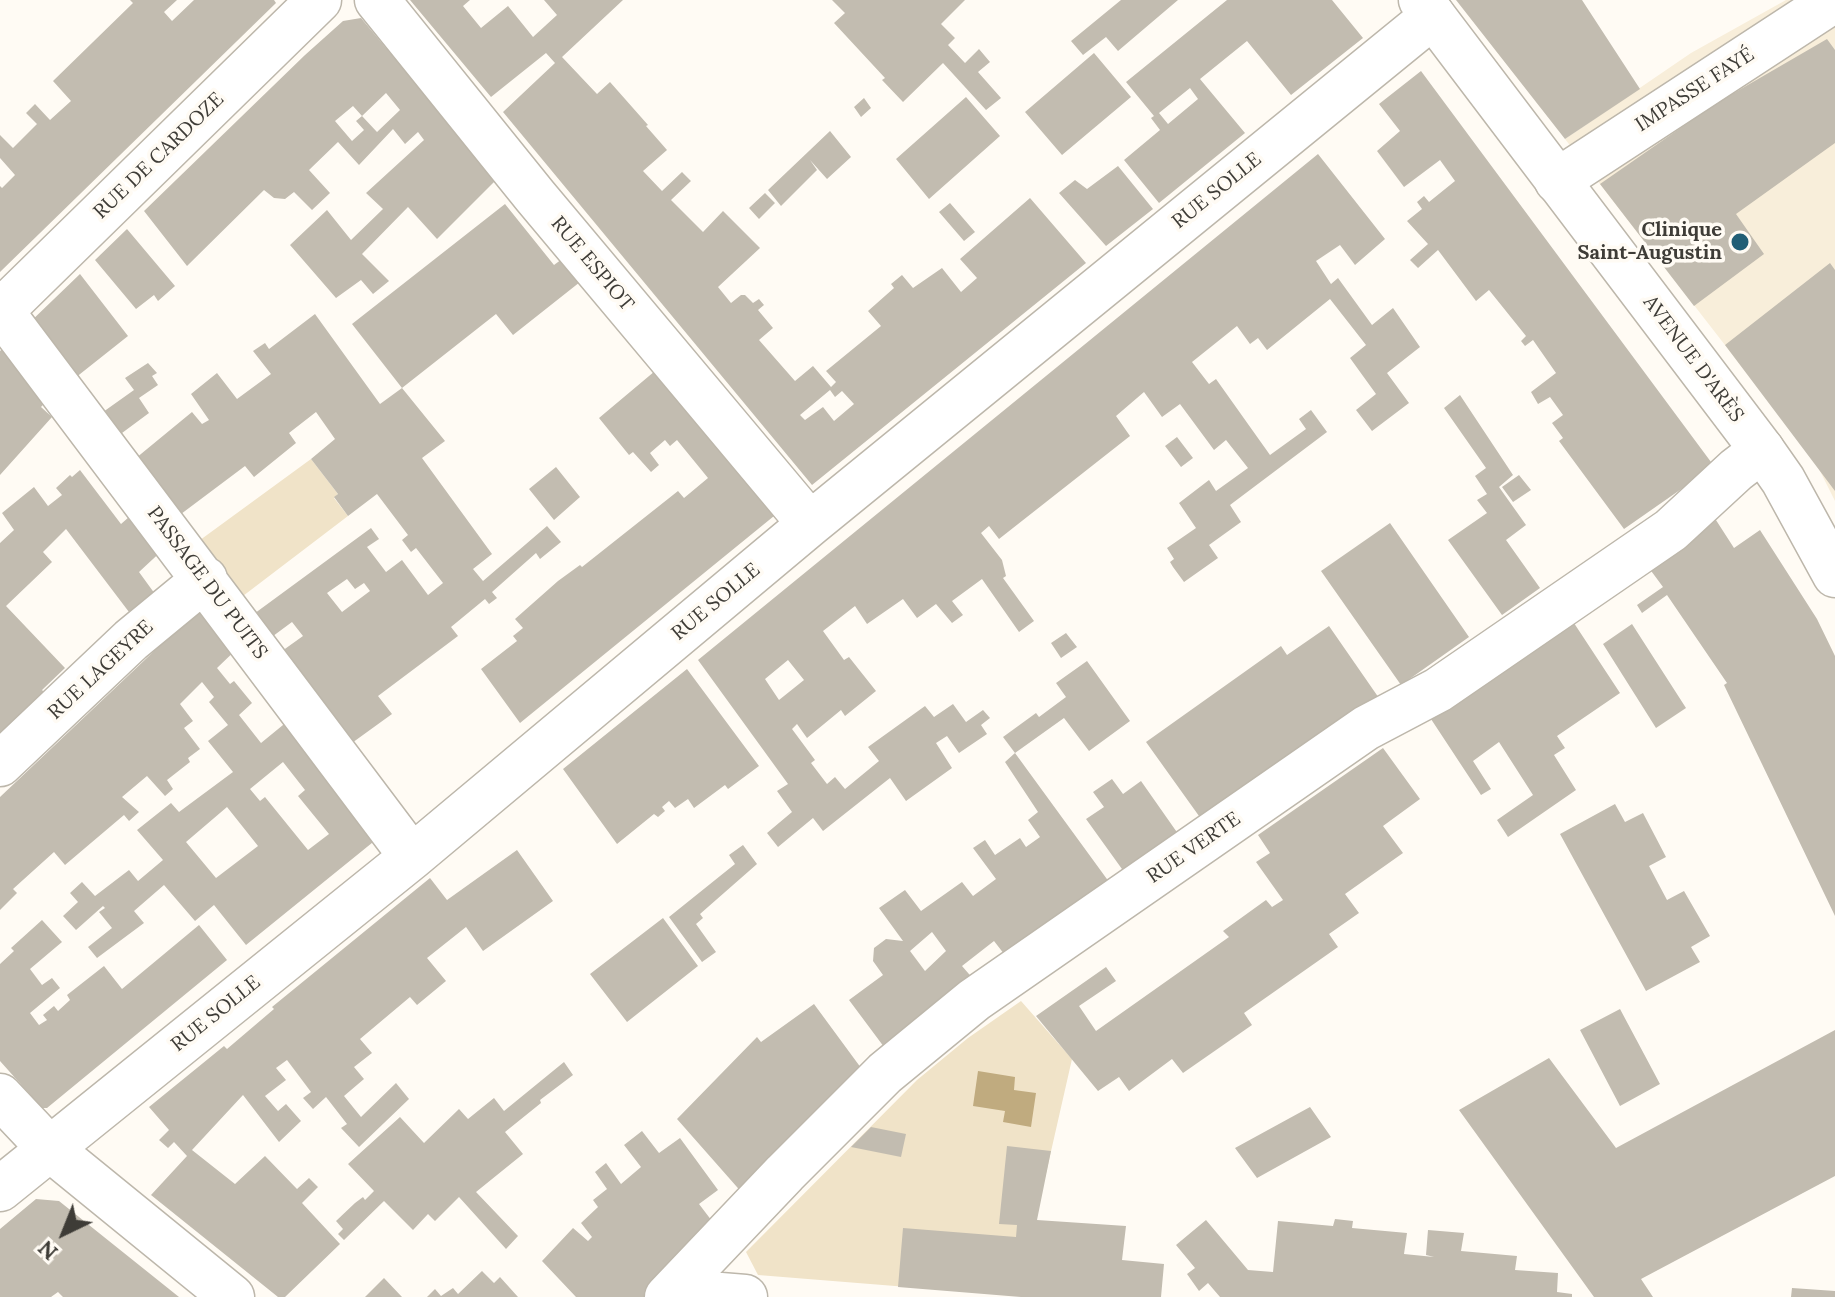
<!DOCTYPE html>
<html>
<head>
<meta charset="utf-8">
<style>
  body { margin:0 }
  #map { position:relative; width:1835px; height:1297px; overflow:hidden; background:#fffbf4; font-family:Lora,serif }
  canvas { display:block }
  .north { position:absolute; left:24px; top:1193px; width:80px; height:80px; -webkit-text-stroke:6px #fffbf4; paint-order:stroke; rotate:223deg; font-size:22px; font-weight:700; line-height:32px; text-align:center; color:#3e3c37 }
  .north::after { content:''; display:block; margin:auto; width:28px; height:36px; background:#3e3c37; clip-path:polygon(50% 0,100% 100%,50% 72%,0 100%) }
</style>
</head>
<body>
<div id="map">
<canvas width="1835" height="1297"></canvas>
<div class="north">N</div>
</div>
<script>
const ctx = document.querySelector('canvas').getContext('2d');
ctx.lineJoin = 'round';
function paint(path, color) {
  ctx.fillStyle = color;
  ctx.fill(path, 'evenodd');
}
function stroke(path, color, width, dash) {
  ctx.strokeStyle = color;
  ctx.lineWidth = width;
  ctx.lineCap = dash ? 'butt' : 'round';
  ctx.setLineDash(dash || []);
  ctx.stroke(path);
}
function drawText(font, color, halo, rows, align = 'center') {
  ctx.font = font + ' Lora,serif';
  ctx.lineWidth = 7;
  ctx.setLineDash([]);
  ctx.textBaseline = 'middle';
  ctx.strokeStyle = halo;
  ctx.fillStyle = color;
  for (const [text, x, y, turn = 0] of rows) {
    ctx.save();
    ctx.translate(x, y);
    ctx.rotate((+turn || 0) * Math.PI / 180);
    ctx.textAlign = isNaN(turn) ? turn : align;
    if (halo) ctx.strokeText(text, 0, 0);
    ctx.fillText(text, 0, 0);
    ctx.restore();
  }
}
paint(new Path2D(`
  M1786,0H1835V501L1815,461L1565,139L1691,53Z`), '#f8eeda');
paint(new Path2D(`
  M311,459L338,494L334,498L348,516L239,599L196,543Z
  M1021,1001L1072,1059L1037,1213L1032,1297L758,1275L746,1252L917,1080L968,1038Z`), '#f0e3c8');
paint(new Path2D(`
  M978,1071L1015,1077L1014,1090L1036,1093L1031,1127L1003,1122L1005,1111L973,1106Z`), '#c0ab7f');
paint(new Path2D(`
  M130,0H177L164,12L172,21L194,0H274L276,3L0,272V186L2,188L15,175L0,158V135L13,148L37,124L26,113L35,104L50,120L71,101L53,81L133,3Z
  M410,0H470L463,6L481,28L508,6L533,37L557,15L544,0H623L562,57L597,94L610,82L648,125L646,126L667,150L643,171L662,191L682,172L691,181L671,200L703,232L723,211L760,248L718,287L731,303L741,295H745L753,303L759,299L764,305L758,310L773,328L759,340L795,381L813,366L831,387L836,382L826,371L881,326L868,311L894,288L891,284L902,275L913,288L942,268L961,292L977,278L960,259L1030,198L1086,263L812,485L503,112L555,63L546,53L491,97ZM830,390L835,397L842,391L854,404L834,421L823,407L805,420L800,415Z
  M832,0H965L941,24L955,38L948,45L965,63L979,49L990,62L978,72L1001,98L986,110L943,63L903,102L882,80L885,78L834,23L845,13Z
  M1121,0H1178L1118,51L1106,37L1083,55L1071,41Z
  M1227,0H1332L1363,38L1291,95L1247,41L1200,79L1245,133L1159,203L1124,160L1160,130L1151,118L1154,116L1126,82ZM1190,88L1198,99L1168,124L1159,113Z
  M1456,0H1582L1640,89L1565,139Z
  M361,18L496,180L437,239L408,207L362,254L389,281L373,294L361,280L336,298L290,245L327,210L351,240L383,209L366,193L424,140L418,132L405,144L393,129L359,165L338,142L309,170L330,193L312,210L294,192L285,199L274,198L264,190L187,266L144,211L305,55L343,21ZM386,93L400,110L377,132L362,116ZM353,106L362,116L356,121L364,130L352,141L335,121Z
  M1827,39L1835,50V143L1736,214L1764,254L1694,306L1600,184L1715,104Z
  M1094,53L1131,97L1062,155L1025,112Z
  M1421,71L1711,462L1710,469L1624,529L1559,441L1563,438L1552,423L1563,415L1550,397L1538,404L1531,392L1556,373L1533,340L1525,346L1521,341L1526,336L1489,290L1476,301L1438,250L1418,268L1410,260L1428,244L1407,221L1422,209L1417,202L1424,196L1429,202L1455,181L1440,160L1404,187L1377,151L1400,131L1379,104Z
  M966,97L1000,136L929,199L896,159Z
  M864,98L871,108L861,117L854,107Z
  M830,131L851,157L827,179L810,160L817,170L781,206L768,190Z
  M1318,154L1385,239L1355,265L1340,245L1316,261L1331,284L1338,278L1372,325L1393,308L1420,347L1387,373L1409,403L1372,431L1356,410L1376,394L1350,358L1366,345L1330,299L1267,350L1258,338L1250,344L1237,326L1192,362L1209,384L1216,379L1270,455L1306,429L1299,419L1311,410L1327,432L1230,505L1241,522L1209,545L1218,558L1184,582L1173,567L1170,562L1174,559L1167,548L1196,528L1179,503L1209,480L1216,491L1248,468L1226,440L1214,450L1180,404L1162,417L1144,392L1116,416L1130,436L999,539L989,526L981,533L1002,560L1006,576L1003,578L1034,621L1019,632L982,579L952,601L963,615L952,623L936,604L917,618L903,599L867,624L855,606L823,631L844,660L849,657L876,691L845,716L841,710L807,738L797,724L792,729L815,760L811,763L827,784L835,777L845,789L879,761L868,747L925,706L934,717L953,704L966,722L983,710L990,718L981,725L987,734L959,753L947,736L936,743L952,768L906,801L890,778L823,831L813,818L778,847L767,833L792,812L777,791L788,784L698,660ZM788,660L804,680L779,700L765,679Z
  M1118,166L1153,209L1106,246L1059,193L1075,180L1087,189Z
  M765,193L775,203L759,219L749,208Z
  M950,203L975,232L964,241L939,212Z
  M505,204L554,265L562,259L580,282L513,335L496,314L402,388L352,324Z
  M127,229L175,286L158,301L154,295L136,309L95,260Z
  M1830,263L1835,270V491L1725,345Z
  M80,274L128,336L70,382L27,325Z
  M315,314L380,404L402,388L445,441L422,458L492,554L473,569L483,581L547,526L561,542L540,559L536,553L492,592L497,598L489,604L485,599L451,627L458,636L378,696L392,714L345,748L275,656L303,636L292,622L265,642L247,619L371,528L379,539L367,547L386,572L402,560L428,595L443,583L416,548L411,552L402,540L408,535L377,494L348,516L334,497L338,494L311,459L335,439L316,412L289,433L296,443L254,477L245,466L173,520L130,463L192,412L202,424L209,420L191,394L217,373L237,399L271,374L253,351L265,343L269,349ZM347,579L355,589L364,583L370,591L342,612L327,593Z
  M12,340L53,394L41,407L52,417L0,475V351Z
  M148,363L157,373L152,376L158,385L139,398L149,413L122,433L125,437L116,444L96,417L134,390L125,378Z
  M655,371L774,516L520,723L481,669L517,641L513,636L523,628L515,619L558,581L580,565L582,567L678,491L684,498L708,478L677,440L670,446L665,440L650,453L659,465L651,472L633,452L629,455L599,418Z
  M1460,395L1513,475L1499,487L1526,525L1506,540L1540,588L1502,615L1448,540L1487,513L1477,500L1487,494L1475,476L1486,468L1444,408Z
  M1177,437L1193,458L1181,467L1165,446Z
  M556,467L580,497L554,520L529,489Z
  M80,470L121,524L137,510L167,546L139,572L155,594L132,616L66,529L43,552L52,562L6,606L65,668L42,690L47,695L0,740V543L14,530L2,513L34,487L48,506L62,495L56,488L70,475L72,477Z
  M1519,475L1531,490L1513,502L1502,487Z
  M1714,517L1734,548L1760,530L1817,619L1835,656V916L1724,685L1727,683L1667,595L1642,613L1637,605L1663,587L1646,564Z
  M1390,523L1469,637L1401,685L1321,571Z
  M207,601L241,645L217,668L230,684L234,681L252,703L239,715L261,743L294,716L383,834L246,945L214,905L195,921L164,885L134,911L144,923L97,958L88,947L112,928L99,912L105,908L103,906L76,930L63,916L78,902L70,893L82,882L95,896L129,870L138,881L163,860L137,830L171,803L179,812L233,772L208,741L228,725L209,702L214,697L202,682L180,704L193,721L184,728L200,749L188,758L190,762L167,780L173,789L165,796L147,776L122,797L139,812L129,821L124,815L65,865L54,852L13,889L17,893L0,910V797ZM283,762L305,790L298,796L329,834L308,850L265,797L260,801L250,789ZM227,807L258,846L216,878L186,842Z
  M1570,617L1620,693L1557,736L1565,748L1554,755L1576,790L1508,837L1497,820L1533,795L1499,742L1473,761L1491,789L1481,795L1429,716Z
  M1632,624L1686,708L1656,728L1603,644Z
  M1329,626L1381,701L1204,823L1146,742L1281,646L1287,655Z
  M1066,633L1077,647L1061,658L1051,643Z
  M1087,661L1130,721L1089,751L1064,718L1015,753L1003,737L1036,713L1039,717L1066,697L1056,683Z
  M687,669L759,766L728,789L725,785L694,808L688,799L675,808L669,801L662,807L665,811L658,817L654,814L617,844L563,769Z
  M1383,748L1420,799L1383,826L1403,853L1345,894L1359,913L1329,934L1338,947L1244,1013L1252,1025L1183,1073L1172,1059L1129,1091L1119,1077L1098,1091L1036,1016L1106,967L1116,981L1079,1006L1096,1031L1229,937L1223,931L1266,900L1272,907L1283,900L1256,862L1270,853L1258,835Z
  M1015,753L1112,886L1008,959L994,941L962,966L975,981L887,1051L849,1000L883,975L873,961L874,948L886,939L903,941L879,908L905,890L921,911L962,882L973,896L996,879L973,848L985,840L995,855L1020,838L1026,847L1040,837L1028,820L1038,812L1005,762ZM932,932L946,951L925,971L910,951Z
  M1112,779L1123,794L1141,781L1181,838L1127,876L1086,819L1104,807L1093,792Z
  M1615,804L1625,822L1643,813L1666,857L1649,866L1667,900L1684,891L1710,936L1691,947L1700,962L1646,991L1560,834Z
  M743,845L757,864L700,914L703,918L696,924L716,952L702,962L669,917L735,864L729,855Z
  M517,850L553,901L483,951L466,927L427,958L446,981L417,1005L410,997L360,1039L372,1053L354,1067L364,1079L344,1096L361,1117L396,1083L409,1099L359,1147L341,1128L347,1124L326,1097L313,1109L303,1098L311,1092L287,1060L276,1068L286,1080L265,1096L278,1111L286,1104L301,1121L279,1142L243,1095L192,1150L235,1184L265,1156L297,1189L309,1178L318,1187L302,1203L340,1244L285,1297H278L151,1195L187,1156L174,1142L168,1148L159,1140L169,1130L149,1107L224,1046L227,1049L274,1009L272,1007L430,878L447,900Z
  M663,918L698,966L627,1022L590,974Z
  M42,920L62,942L30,969L42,985L52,978L60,988L30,1013L39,1025L47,1020L43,1015L54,1006L58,1011L70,1000L67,995L104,966L122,989L199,925L227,960L47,1108H42L0,1061V964L14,951L11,948Z
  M814,1004L864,1072L744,1195L677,1119L757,1037L761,1042Z
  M1620,1009L1660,1084L1620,1106L1580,1030Z
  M1835,1030V1176L1641,1279L1653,1297H1594L1459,1110L1549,1058L1616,1148Z
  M564,1062L573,1075L540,1100L541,1103L505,1132L523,1154L476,1192L518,1236L506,1249L459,1197L435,1221L428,1214L413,1230L384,1201L344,1240L338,1234L343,1229L336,1221L355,1203L363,1197L365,1200L374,1191L348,1164L400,1117L424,1143L459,1109L468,1119L494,1098L504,1111Z
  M1310,1107L1331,1137L1257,1178L1235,1148Z
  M871,1127L906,1134L901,1157L851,1147Z
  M642,1131L659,1153L680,1138L718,1190L699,1204L715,1225L645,1297H576L542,1261L573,1228L588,1241L592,1237L581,1223L598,1207L593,1200L607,1189L595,1172L606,1163L621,1184L641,1167L624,1145Z
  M1007,1146L1051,1151L1037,1220L1126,1226L1122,1260L1164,1264L1161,1297H1021L898,1287L903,1228L1016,1237L1017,1225L999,1224Z
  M36,1199L59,1201L179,1297H63L58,1292L51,1297H0V1229Z
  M1335,1219L1353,1221L1352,1228L1407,1233L1404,1254L1434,1257L1426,1255L1428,1230L1464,1233L1461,1251L1517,1256L1515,1270L1558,1273L1557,1292L1572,1294V1297H1220L1208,1283L1199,1291L1187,1274L1195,1268L1176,1245L1206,1220L1248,1270L1273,1272L1278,1221L1333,1226Z
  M482,1271L494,1283L500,1277L518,1297H427L435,1289L441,1296L453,1288L458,1294Z
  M384,1278L402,1297H365Z
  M1792,1288L1835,1291V1297H1791Z`), '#c2bcb0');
const street = new Path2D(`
  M377,0L535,196L810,524
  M1557,181L1834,0
  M1,311L412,857
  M0,312L319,0
  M0,764L131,640L205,579
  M0,1096L49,1148L232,1297
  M0,1189L412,857L810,524L1433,16
  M681,1283L708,1294L745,1297
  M667,1297L785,1173L885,1073L974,1000L1366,728L1438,690L1671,530L1736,470L1762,450`);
const secondary = new Path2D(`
  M1421,0L1762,450L1783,480L1835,575`);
stroke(street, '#bdb7ab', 47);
stroke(secondary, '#bdb7ab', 47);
stroke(street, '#fff', 44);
stroke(secondary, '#fff', 44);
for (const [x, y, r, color] of [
  [1740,242,10,"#215e75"]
]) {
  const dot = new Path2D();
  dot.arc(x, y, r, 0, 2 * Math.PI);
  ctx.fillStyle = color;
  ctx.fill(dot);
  stroke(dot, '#fffbf4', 3);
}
drawText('20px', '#3e3c37', '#fffbf4', [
  ["IMPASSE FAYÉ",1695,90,-33],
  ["RUE DE CARDOZE",159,156,-44],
  ["RUE SOLLE",1217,191,-39],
  ["RUE ESPIOT",592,264,50],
  ["AVENUE D'ARÈS",1693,359,53],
  ["PASSAGE DU PUITS",207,583,53],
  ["RUE SOLLE",716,602,-40],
  ["RUE LAGEYRE",101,670,-43],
  ["RUE VERTE",1194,848,-35],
  ["RUE SOLLE",216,1014,-39]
]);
drawText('bold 20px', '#3e3c37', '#fffbf4', [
  ["Clinique",1722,230],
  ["Saint-Augustin",1722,253]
], 'right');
</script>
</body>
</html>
